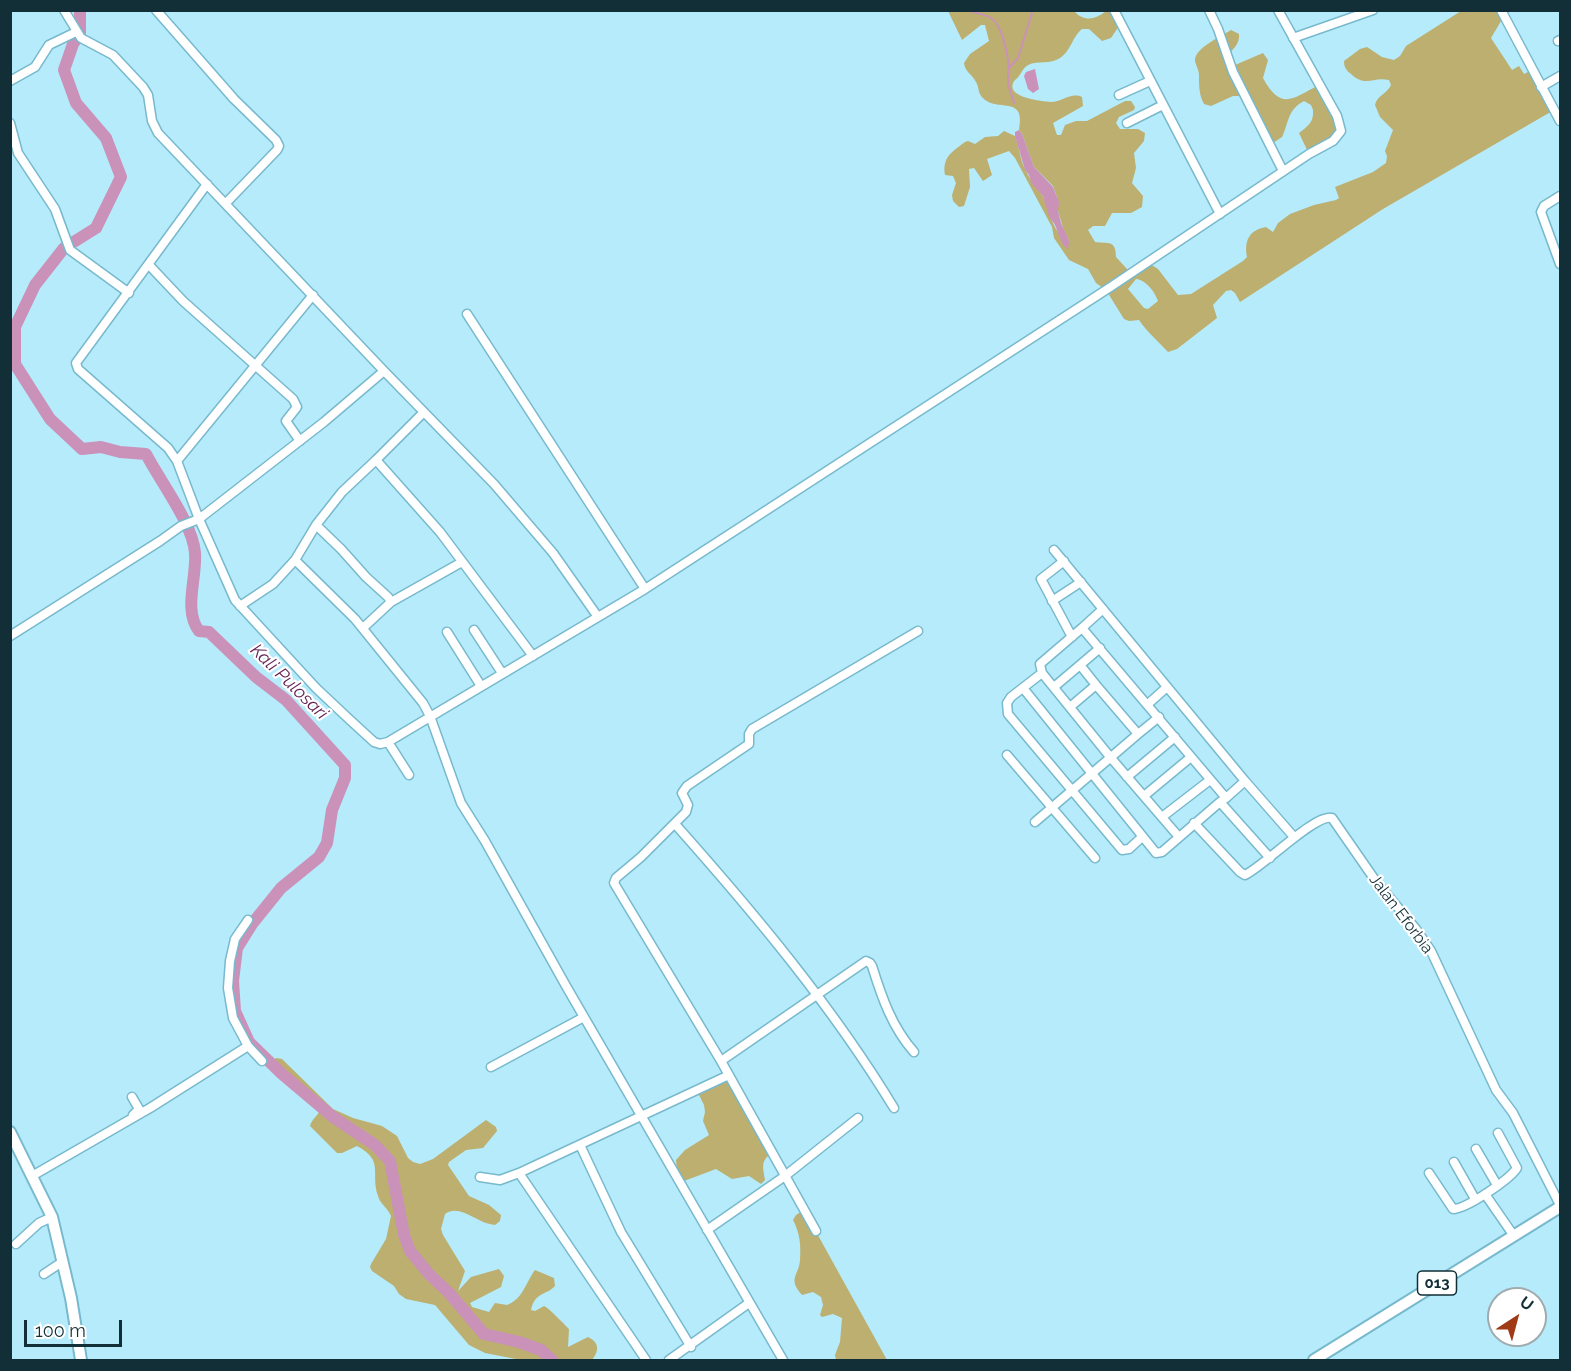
<!DOCTYPE html>
<html>
<head>
<meta charset="utf-8">
<style>
  body { margin:0 }
  #map { position:relative; width:1571px; height:1371px; overflow:hidden; background:#b6ebfb; font-family:Raleway,sans-serif }
  canvas { display:block }
  .frame { position:absolute; inset:0; border:12px solid #122e36; pointer-events:none }
  .north { position:absolute; left:1487px; top:1287px; width:60px; height:60px; box-sizing:border-box; background:#fff; border:2px solid #a0abaf; border-radius:50%; rotate:36deg; font-size:16px; font-weight:700; line-height:24px; text-align:center; color:#122e36 }
  .north::after { content:''; display:block; margin:auto; width:21px; height:27px; background:#a13a17; clip-path:polygon(50% 0,100% 100%,50% 72%,0 100%) }
  .scale { position:absolute; left:24px; top:1320px; width:98px; height:27px; box-sizing:border-box; border:3px solid #122e36; border-top:0; padding-left:8px; font-size:18px; line-height:21px; white-space:nowrap; color:#122e36; -webkit-text-stroke:4px #fff; paint-order:stroke }
</style>
</head>
<body>
<div id="map">
<canvas width="1571" height="1371"></canvas>
<div class="frame"></div>
<div class="north">U</div>
<div class="scale">100 m</div>
</div>
<script>
const ctx = document.querySelector('canvas').getContext('2d');
ctx.lineJoin = 'round';
function paint(path, color) {
  ctx.fillStyle = color;
  ctx.fill(path, 'evenodd');
}
function stroke(path, color, width, dash) {
  ctx.strokeStyle = color;
  ctx.lineWidth = width;
  ctx.lineCap = dash ? 'butt' : 'round';
  ctx.setLineDash(dash || []);
  ctx.stroke(path);
}
function drawText(font, color, halo, rows, align = 'center') {
  ctx.font = font + ' Raleway,sans-serif';
  ctx.lineWidth = 4.5;
  ctx.setLineDash([]);
  ctx.textBaseline = 'middle';
  ctx.strokeStyle = halo;
  ctx.fillStyle = color;
  for (const [text, x, y, turn = 0] of rows) {
    ctx.save();
    ctx.translate(x, y);
    ctx.rotate((+turn || 0) * Math.PI / 180);
    ctx.textAlign = isNaN(turn) ? turn : align;
    if (halo) ctx.strokeText(text, 0, 0);
    ctx.fillText(text, 0, 0);
    ctx.restore();
  }
}
paint(new Path2D(`
  M948,11H1074C1084,22 1095,20 1106,11H1114L1121,23L1111,38L1102,41L1089,29H1082C1072,37 1071,51 1060,58C1050,65 1038,60 1028,65C1023,68 1022,72 1019,76C1017,79 1014,80 1013,83C1007,98 1042,101 1051,102C1062,102 1071,92 1082,97L1083,106L1053,123L1057,135H1061L1065,125L1076,121H1087L1125,101H1131L1135,107L1134,110L1119,117L1116,123L1120,129H1138L1145,133L1144,141L1134,153L1136,168L1132,183L1143,196L1142,207L1131,213H1112L1105,226H1093L1088,230L1095,242C1107,244 1116,239 1116,257L1127,269L1128,275L1147,262L1158,269L1178,295L1191,294L1243,261L1247,257C1244,241 1249,230 1266,227L1273,232L1278,223L1290,214L1314,205L1336,200L1339,198L1335,187L1373,172L1386,163L1387,156L1385,151L1393,130L1380,117L1375,105C1377,95 1387,94 1391,85L1389,80C1373,76 1366,88 1351,74C1346,70 1344,67 1344,61L1360,49L1367,47L1382,57L1394,60L1400,56L1406,46L1461,11H1501L1504,16L1491,38L1512,70L1519,66L1524,74L1532,70L1554,110L1383,209L1240,302L1235,293L1231,290L1226,291L1213,305L1217,318L1177,349L1168,352C1158,341 1148,333 1139,320L1129,321L1124,319L1106,290L1096,283L1088,269L1069,260L1054,238L1052,227L1015,158L1009,151L987,159L992,175L983,181L974,168L969,169L970,187L964,206L959,207L953,201L952,195L956,183L953,176L945,175C942,157 952,152 965,142L968,141L975,144L985,137L998,136L1004,131L1015,136C1019,146 1020,158 1024,167C1029,179 1038,188 1044,198C1053,215 1049,229 1069,241L1064,231L1058,211L1057,197L1053,186L1034,167L1022,134L1019,130C1026,95 999,112 984,99C977,93 980,89 976,82C972,74 965,72 964,63L970,54L989,41L985,25H981L962,40ZM1136,279C1146,280 1155,292 1158,301L1148,309L1144,308L1128,289Z
  M1231,30L1239,34C1240,44 1233,49 1227,56L1235,65L1263,53L1268,60L1263,78C1281,111 1292,99 1319,85L1341,131L1309,154L1299,133C1308,126 1314,122 1313,110L1311,105L1304,101C1287,110 1289,123 1282,137L1273,143L1241,96H1233L1211,106L1204,104C1199,95 1199,86 1199,75C1199,70 1196,66 1195,61C1194,48 1222,36 1231,30Z
  M276,1058L282,1059L333,1109L353,1118L382,1126L397,1136L408,1158L413,1162L420,1164L433,1159L486,1120L496,1127L497,1131L483,1148L466,1150L449,1162L448,1165L469,1196L489,1205L501,1215L500,1221L495,1225C477,1224 460,1203 445,1214L441,1229L443,1235L465,1271L458,1291L471,1277L499,1269L504,1276L501,1287L470,1303L472,1307L489,1312L495,1303L507,1305C523,1299 526,1282 535,1270L554,1278L555,1286C545,1296 535,1292 531,1310L535,1311L544,1306C550,1309 563,1323 569,1329L568,1347L588,1337C600,1343 599,1351 592,1360H521L485,1353L469,1345L435,1305L406,1299L399,1294L394,1286L372,1271L370,1267L371,1264L386,1239L391,1216C388,1208 380,1204 378,1196C370,1173 385,1161 357,1146L342,1153H337L310,1126C312,1118 319,1116 321,1107L271,1064Z
  M729,1075L772,1153C760,1161 763,1167 765,1180L761,1184L749,1176L732,1179L716,1169L684,1181L677,1172L676,1160L685,1150L709,1135L703,1121L705,1112L704,1105L697,1091Z
  M804,1210L887,1360H836L835,1355L840,1342L842,1318L833,1314L822,1317L820,1315L823,1305L821,1297L813,1292L802,1295C787,1278 799,1276 800,1260C801,1245 800,1233 793,1220L796,1215Z`), '#bcaf6f');
paint(new Path2D(`
  M1035,69L1039,89L1033,93L1028,89L1024,76L1026,72Z
  M1019,130L1022,134L1034,167L1053,187L1059,202L1058,211L1061,223L1069,241L1068,250L1062,243L1055,225L1049,216L1043,196L1032,184L1029,175L1025,170L1015,136V132Z`), '#ca92b9');
stroke(new Path2D(`
  M967,10C975,13 984,14 991,18C1002,24 1008,55 1009,68
  M1014,103L1008,84V72L1009,68L1018,58L1033,10`), '#ca92b9', 2);
stroke(new Path2D(`
  M80,10V33L73,44L64,70L76,103L106,138L121,177L96,228L64,248L35,285L15,327V364L50,419L82,449L101,447L120,452L146,454C160,481 193,524 195,553C197,578 183,610 199,631L209,632L256,677L286,700L345,765V778L332,810L327,843L319,857L281,888L252,924L237,948L233,981L235,1011L249,1042L282,1074L333,1117L375,1145L390,1161L404,1235L410,1251L429,1274L449,1293L484,1334L519,1342L541,1350L552,1360`), '#ca92b9', 12);
const minor = new Path2D(`
  M64,10L81,38L113,55L143,87L148,95L152,121L158,133L384,371L494,484L553,553L598,617
  M156,10L234,99L276,140L279,146L277,150L226,203
  M1114,10L1220,214
  M1209,10L1218,29L1233,72L1283,171
  M1501,10L1560,121
  M1293,38L1373,10
  M1558,41L1560,40
  M10,81L35,67L49,45L76,32
  M1541,87L1560,76
  M1119,95L1150,81
  M10,123L18,153L55,209L70,250L129,293
  M1127,123L1163,105
  M207,184L76,363L78,369L168,448L177,461L199,519L324,422L384,371
  M1560,196L1544,206L1541,212L1560,264
  M149,265L183,301L293,399L297,407L286,421L300,441
  M467,314L645,589
  M424,412L376,460L440,532L533,656
  M376,460L342,492L316,525L341,549L366,577L388,597L391,602
  M177,461L313,295
  M316,525L295,560L355,619L423,703L430,716L461,803L485,841L566,986L783,1360
  M1054,550L1245,781L1294,837
  M1064,561L1041,579L1072,637
  M1052,601L1081,582
  M240,606L273,584L295,560
  M363,628L391,602L462,562
  M1082,628L1103,609
  M474,630L502,673
  M447,632L481,686
  M10,636L160,541L181,526L199,519L235,600L316,688L350,720L374,742L380,744L388,742L645,589L1112,286L1309,154L1333,141L1341,131L1337,116L1278,10
  M1042,673L1040,664L1082,628L1226,798L1220,802L1270,858
  M1096,685L1080,665L1100,648
  M1054,687L1080,665
  M1023,688L1156,853L1162,852L1220,802
  M1148,704L1167,687
  M1070,707L1096,685L1138,734L1159,717
  M388,742L409,775
  M1007,755L1095,858
  M1127,777L1175,737
  M1144,796L1191,757
  M1226,798L1245,781
  M1162,817L1210,780
  M1035,822L1138,734
  M1194,823L1240,872L1245,875C1264,866 1316,813 1332,818L1375,880L1416,929L1431,951L1496,1090L1513,1113L1560,1205
  M675,824C755,914 832,1006 894,1108
  M1142,837L1129,849L1122,850L1008,714L1007,703L1011,697L1042,673L1111,758L1179,837
  M248,1046L262,1061
  M721,1061L866,961L870,963L872,966C882,998 892,1027 914,1052
  M491,1067L584,1017
  M132,1097L139,1109L133,1115
  M580,1145L621,1232L691,1347
  M1476,1149L1497,1185
  M1454,1162L1475,1199
  M1429,1173L1453,1209C1466,1209 1509,1180 1517,1168L1498,1133
  M32,1176L150,1108L248,1046L233,1018L228,988L230,961L235,939L248,920
  M480,1177L500,1180L519,1173
  M1485,1194L1514,1236
  M707,1230L785,1176L858,1118
  M816,1231L721,1061L614,883L616,878L641,857L686,812L688,805L682,793L687,786L749,744V734L752,729L918,631
  M16,1244L39,1223L52,1217
  M44,1274L62,1262
  M646,1360L519,1173L729,1075
  M669,1360L749,1303`);
const major = new Path2D(`
  M10,1132L52,1217L71,1298L81,1360
  M1314,1360L1560,1207`);
stroke(minor, '#77b9cd', 11);
stroke(major, '#77b9cd', 14);
stroke(minor, '#fff', 8);
stroke(major, '#fff', 10);
for (const [x, y, w] of [
  [1437,1283,39]
]) {
  const box = new Path2D();
  box.roundRect(x - w / 2, y - 12, w, 24, 4.5);
  ctx.fillStyle = '#fff';
  ctx.fill(box);
  stroke(box, '#122e36', 1.5);
}
drawText('bold 15px', '#122e36', null, [
  ["013",1437,1283]
]);
drawText('16px', '#122e36', '#fff', [
  ["Jalan Eforbia",1401,914,53]
]);
drawText('italic 18px', '#672557', '#fff', [
  ["Kali Pulosari",289,682,44]
]);
</script>
</body>
</html>
